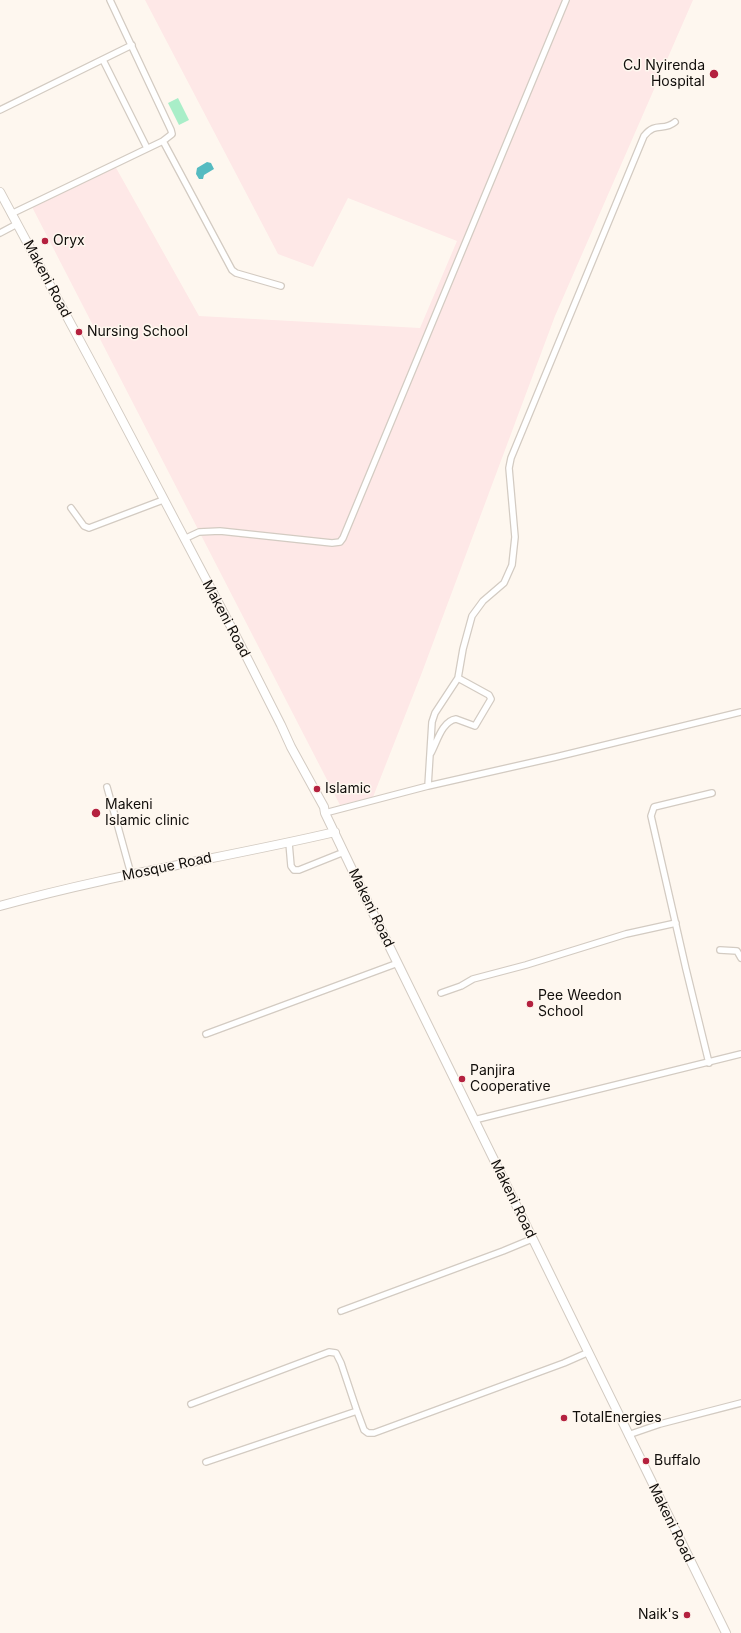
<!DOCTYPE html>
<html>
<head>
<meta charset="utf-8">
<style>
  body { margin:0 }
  canvas { display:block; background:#fef7ef }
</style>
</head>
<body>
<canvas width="741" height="1633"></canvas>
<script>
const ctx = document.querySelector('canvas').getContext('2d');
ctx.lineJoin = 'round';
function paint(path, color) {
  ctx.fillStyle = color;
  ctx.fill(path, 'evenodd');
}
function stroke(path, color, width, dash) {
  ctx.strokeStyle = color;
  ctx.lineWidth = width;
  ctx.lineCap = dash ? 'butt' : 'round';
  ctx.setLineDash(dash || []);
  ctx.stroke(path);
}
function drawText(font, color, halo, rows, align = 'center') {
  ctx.font = font + ' Inter,sans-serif';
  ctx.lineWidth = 3;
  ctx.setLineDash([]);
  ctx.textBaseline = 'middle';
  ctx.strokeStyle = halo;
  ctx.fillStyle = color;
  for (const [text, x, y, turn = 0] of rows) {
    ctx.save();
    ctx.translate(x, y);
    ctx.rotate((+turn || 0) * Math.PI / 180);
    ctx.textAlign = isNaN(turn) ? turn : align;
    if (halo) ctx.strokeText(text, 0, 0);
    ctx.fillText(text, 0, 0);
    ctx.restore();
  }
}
paint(new Path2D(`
  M145,0H693L555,316L421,675L373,797L340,805L31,205L115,166L199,316L420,328L457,241L348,198L313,267L278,254Z`), '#fee8e7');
paint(new Path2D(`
  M178,98L189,120L179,125L168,103Z`), '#a9eec8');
paint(new Path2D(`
  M207,162L211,163L214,169L204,175L203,179H199L196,174L197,168Z`), '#55bbc1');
const street = new Path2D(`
  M110,0L171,130L172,134L163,141
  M103,60L147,148
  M0,110L132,45
  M11,214L163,141L232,270L236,273L281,286
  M0,233L17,224
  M71,508L84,526L89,528L163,500
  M184,539L199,532L220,531L332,543L340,542L343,538L566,0
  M431,753C437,742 442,721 456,719L475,726L491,699L489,695L458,678
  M428,786L432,722L435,713L458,678L463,649L472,616L483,601L504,583L512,565L515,537L509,468L511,458L644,136C656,121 663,132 675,122
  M107,787L131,874
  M325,813L428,786L556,757L741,712
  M289,843L291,866L294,870H299L344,852
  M720,950L737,951L741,958
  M441,993L461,986L473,979L526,965L626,934L676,923
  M206,1034L398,963
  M709,1063L686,969L651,816L654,807L712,793
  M474,1120L741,1054
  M341,1311L503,1251L532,1239
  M191,1404L329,1352L336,1353L341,1363L357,1411
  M628,1435L660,1424L741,1403
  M206,1462L357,1411L364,1430L368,1433H374L564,1363L589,1352`);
const secondary = new Path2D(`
  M0,192L101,380L238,640L281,725L291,747L324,807L325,813L371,909L726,1633
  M0,906C110,875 224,858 335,832`);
stroke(street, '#d3cbc2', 8);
stroke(secondary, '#d3cbc2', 10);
stroke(street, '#fff', 5.5);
stroke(secondary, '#fff', 8);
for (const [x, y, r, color] of [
  [714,74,5,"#b4213f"],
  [45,241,4,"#b4213f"],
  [79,332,4,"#b4213f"],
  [317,789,4,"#b4213f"],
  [96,813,5,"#b4213f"],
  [530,1004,4,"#b4213f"],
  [462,1079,4,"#b4213f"],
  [564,1418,4,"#b4213f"],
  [646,1461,4,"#b4213f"],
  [687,1615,4,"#b4213f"]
]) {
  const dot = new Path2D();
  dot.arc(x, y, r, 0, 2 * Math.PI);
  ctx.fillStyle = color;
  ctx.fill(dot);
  stroke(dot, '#fef7ef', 1.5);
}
drawText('14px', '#110e0b', '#fef7ef', [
  ["CJ Nyirenda",705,66,"right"],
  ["Hospital",705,82,"right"],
  ["Oryx",53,241],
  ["Nursing School",87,332],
  ["Islamic",325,789],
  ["Makeni",105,805],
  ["Islamic clinic",105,821],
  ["Pee Weedon",538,996],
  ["School",538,1012],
  ["Panjira",470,1071],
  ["Cooperative",470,1087],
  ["TotalEnergies",572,1418],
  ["Buffalo",654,1461],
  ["Naik's",679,1615,"right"]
], 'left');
drawText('14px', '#110e0b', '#fef7ef', [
  ["Makeni Road",47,279,62],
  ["Makeni Road",226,619,62],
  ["Mosque Road",167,867,-12],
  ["Makeni Road",371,908,64],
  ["Makeni Road",513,1199,64],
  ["Makeni Road",671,1523,64]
]);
</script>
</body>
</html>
